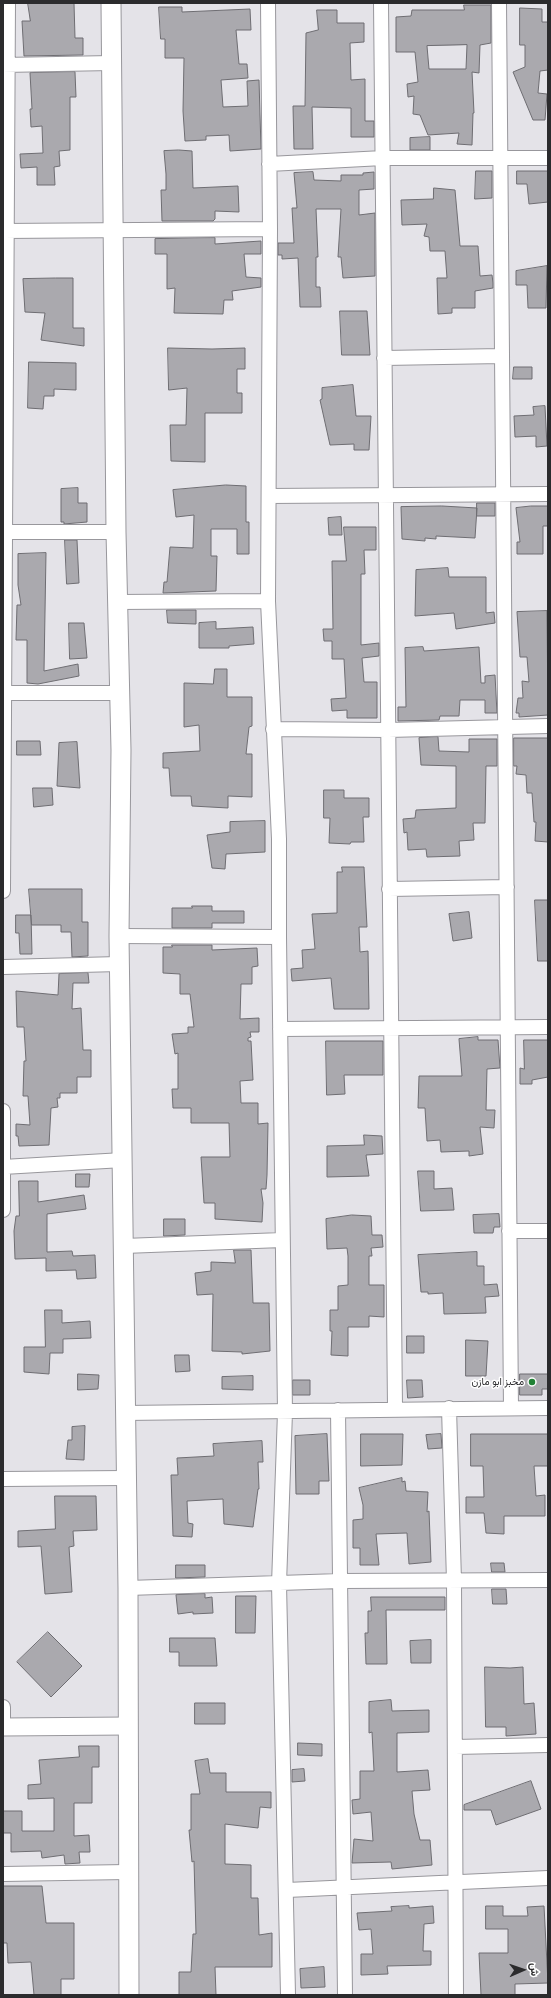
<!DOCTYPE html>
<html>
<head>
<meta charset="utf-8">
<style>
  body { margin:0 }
  #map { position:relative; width:551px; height:1998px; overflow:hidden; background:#e4e3e8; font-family:"PT Sans",Vazirmatn,sans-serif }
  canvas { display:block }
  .frame { position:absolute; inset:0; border:4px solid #2b2b2d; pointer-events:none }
  .north { position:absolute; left:503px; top:1950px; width:40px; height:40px; -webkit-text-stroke:3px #fff; paint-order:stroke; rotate:88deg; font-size:11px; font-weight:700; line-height:16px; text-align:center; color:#2b2b2d }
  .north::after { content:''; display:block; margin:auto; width:14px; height:18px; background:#2b2b2d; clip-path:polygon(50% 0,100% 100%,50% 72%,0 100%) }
</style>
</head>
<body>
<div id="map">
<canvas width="551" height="1998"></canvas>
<div class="frame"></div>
<div class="north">ش</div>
</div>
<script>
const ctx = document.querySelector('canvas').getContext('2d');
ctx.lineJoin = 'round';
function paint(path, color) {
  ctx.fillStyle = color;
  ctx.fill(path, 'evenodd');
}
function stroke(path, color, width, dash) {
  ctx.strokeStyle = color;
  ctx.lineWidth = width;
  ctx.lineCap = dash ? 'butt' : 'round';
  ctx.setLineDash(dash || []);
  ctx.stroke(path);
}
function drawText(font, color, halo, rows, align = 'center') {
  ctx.font = font + ' "PT Sans",Vazirmatn,sans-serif';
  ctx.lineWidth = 3;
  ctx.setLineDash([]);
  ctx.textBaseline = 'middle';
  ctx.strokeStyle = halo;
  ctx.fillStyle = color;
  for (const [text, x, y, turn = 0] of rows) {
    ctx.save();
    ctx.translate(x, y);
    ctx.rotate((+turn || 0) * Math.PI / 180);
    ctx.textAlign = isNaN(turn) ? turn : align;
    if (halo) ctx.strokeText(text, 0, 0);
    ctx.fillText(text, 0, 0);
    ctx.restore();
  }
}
const building = new Path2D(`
  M28,3H74L75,38H83V55L24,56L22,21H30Z
  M464,5H491V43L480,45L479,73L472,72L474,113H473L472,145L457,144L459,133L428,135L420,115L413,114L414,96L408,97L407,84L418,82L415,52H396V17L411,16L412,10H464ZM467,45L466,69H429L427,46Z
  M159,7H182V12L250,9L251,30H236L239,64H247L248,78L221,80L223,107L248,106L247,81L259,80L261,149L230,151L229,135L206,136V140L185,141L183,111L184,58H165V39H161Z
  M520,8L542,9V22H548V70L540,71L538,93L547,94L545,120H533L513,72L525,67V45H520Z
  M317,10H337V23H364V42L350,43L351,80L365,79V121H374V137H351V108L312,107L313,149H294L293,106H305L306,33L318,30Z
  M75,72L76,97H70V150L59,151L60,166L54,167L55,185H37V167L21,168L20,154L43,153L42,126L31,127L30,109H32L30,73Z
  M430,137V150H410V138Z
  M179,150L192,151L193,188L238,186L239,212L215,211V219L213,221H162L161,190H166V174L164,151Z
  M476,171H492V198L475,199Z
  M517,171H548V202L529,204L527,184H517Z
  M313,172L314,180L341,181V175H363V173L374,172V189L359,190V215L375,213V276L343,278L341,257H338L341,209H316L318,257H316V287H320L321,307H300L298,258L282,259V255H278V243H294L292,208H297L294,173Z
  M434,188L455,190L460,246H478L480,276L492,275L493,283V288L475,291V308H452V313L438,314L437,278H447L445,251H430L429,237L424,236L427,224L402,225L401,200L433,199Z
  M215,238V244L261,241V254H244L246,277L261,278V287L232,291L233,300H224L223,314L174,313L175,288L167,289V254H155V239Z
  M547,266L546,308H528L527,285H516V271Z
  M56,278H73V328H84V346L41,340L45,313L25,312L23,279Z
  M340,311H367L370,355H342Z
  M168,348L212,349L245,348V369H237V393H242V413H205V462L171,461L170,425H186L187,388L169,390Z
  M29,362L76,363V390L54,389V396H44L43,409L28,408Z
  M514,367H532V379H513Z
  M353,385L356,416H371L369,450H354V444L330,445L320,400L322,399V388Z
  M545,406L547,446L536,447V436L515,437L514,416L534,415L533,407Z
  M226,485L246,486V522H249V554H237V529H211V556H217L216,591L163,593L164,582H167L170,547L193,548L194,515L176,517L173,490Z
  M78,488V503H87V522L64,524V522H61V489Z
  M477,503H495V516H477Z
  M442,506L477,508L475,538L436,536V539L425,538V541L402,539L401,507Z
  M531,506H548V526H543V554H517V542H520L516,508Z
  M341,517L342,535H329L328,518Z
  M344,527H376V550H364L365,574H361V645L379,643V656L362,658L364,682H377V718H347V710L332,711L331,699L346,698L344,659H332V641H324L323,629H333L332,561H346Z
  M65,540H77L79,583L67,584Z
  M46,553L44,671L78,664L79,676L38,684L27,683V640H16L17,605H21L18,585V554Z
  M448,568L449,577H486V613L494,612L495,623L456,629L454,613L415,616L416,570Z
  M167,610H196V624L168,623Z
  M547,611L548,715L519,717V713H516L518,698H523L522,681L529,682L527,657H520L517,612Z
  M216,622V629L253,627L254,644L229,646V648H199V623Z
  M69,623H84L87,658L70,659Z
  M423,647L424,651L479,647L481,683H485V676L495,675L497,713H485V700H460L459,716H440L439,720L398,721V707H406L405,648Z
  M215,669H227V697H252V726L249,727L246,754H252V797L228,796V808L192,806L191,796H171L169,768H163V753L200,751L199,725L184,727V683L213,684Z
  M438,737L439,751L469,752V739H497V766H486L485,823H473L474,840L459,841L460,856L427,857L426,849L408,850L407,832L404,833L403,819L415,818L416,810L456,808V766L421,765L419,738Z
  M514,738H548V842L535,841L536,822H534L532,793H527L526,775L516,774L517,766H514Z
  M17,741H40L41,755H17Z
  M77,742L80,788L57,786L59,743Z
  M33,788H52L53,805L34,807Z
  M324,790H344V798H369V817H363L364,842H351L350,844L329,843L330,818H324Z
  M265,821V852L226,854L225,869L212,868L207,835L230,832V822Z
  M342,867H364L367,927H359L360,952L368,951L369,1009H334L331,978L292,981L291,969L303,968L302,950L315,949L312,914L337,913V872H342Z
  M29,889H82V922H88V956L72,957L71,932H61V925H32Z
  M535,900H548V961H538Z
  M192,906H212V911H244V923H212V928H172V908H192Z
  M469,912L472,938L453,941L449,914Z
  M16,915H31L32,954H20L19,933H16Z
  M172,945H212V950L257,948L258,966L252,967V984H241L240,1019L259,1018V1032H250L251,1037L248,1038V1041H251L253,1080L240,1081L241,1103H258V1124L268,1123L267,1175L266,1189H261L263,1203L262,1222L215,1219V1203H204L201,1157H230L229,1123H191V1108H173L172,1089H178V1053L175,1054L172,1034L188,1033V1027H194L190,994H180V974L163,973V947H172Z
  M88,973L89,983H73L72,1009L81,1008L83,1050H91V1077H77V1093H60V1098H57L58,1107L51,1108L49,1145L19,1146L18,1136H16V1124L30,1125L28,1096H23L24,1061H26L24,1027H17L16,991L58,995L59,974Z
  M478,1037V1040H498L500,1068L487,1069L486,1110H495L494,1128L480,1127L483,1154L469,1156V1151L441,1152L440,1140L427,1141L425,1108H418L419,1076H462L459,1039Z
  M524,1040H548V1077L532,1080V1084H520V1068L524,1069Z
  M326,1041H383V1075H344L345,1094L327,1095Z
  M364,1135L382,1136L383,1154L366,1155L369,1176L327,1177V1146L364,1145Z
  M418,1171H434V1189L452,1188L454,1210L421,1211Z
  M76,1174H90L89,1187H76Z
  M19,1181H38V1202L84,1195L86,1209L47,1214V1252L72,1251L73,1256L95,1255L96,1278L77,1279L76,1270L46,1271V1258L15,1259L14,1231L16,1216H19Z
  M499,1214L500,1227H494L493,1233H474L473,1215Z
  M352,1215L371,1216L372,1235H382L383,1247L371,1248L372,1256H369V1285H384V1317L369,1316V1327H348V1356L331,1355L332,1331H330V1310H338V1286L348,1285V1256L347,1248L327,1249L326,1219Z
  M164,1219H185V1235L164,1236Z
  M234,1250H251L253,1303H269L270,1351L242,1354V1352L212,1351L213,1294L197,1295L195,1273L211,1271V1262L235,1263Z
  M477,1252V1266H484V1285L497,1284L499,1296L485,1297L486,1313L444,1314L443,1293L428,1294V1292H421L418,1255Z
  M45,1310H62V1323L90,1321L91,1338L63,1339V1353H50L49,1374L24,1372V1347H45Z
  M407,1336H424V1353H407Z
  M466,1340L488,1341L486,1376H466Z
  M175,1355H189L190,1371L176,1372Z
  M78,1374L99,1375L98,1389L78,1390Z
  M520,1374H548V1389H542V1395H520Z
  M253,1376V1390L222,1389V1377Z
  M293,1380H310V1395H293Z
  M407,1380H422L423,1397L408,1398Z
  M85,1426L84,1460L66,1459L68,1440H72V1427Z
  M327,1434L329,1481H319V1494H296L295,1436Z
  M361,1434H403L402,1465L361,1466Z
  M441,1434L442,1448L428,1449L426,1435Z
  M471,1434H548V1466H534L536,1496L545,1495V1516H504V1534L486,1533L484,1513H466V1497H484L483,1466H471Z
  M262,1441L263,1462H258L259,1489H258L253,1527L224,1524L223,1499L187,1501L188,1523L193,1524L192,1537L173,1536L171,1475H178L177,1458L214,1456L213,1444Z
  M402,1478V1482L405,1481L406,1491L428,1492L427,1512L429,1511L431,1562L409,1564L407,1533L376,1534L379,1565H360V1548H353V1520L363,1519V1505L359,1488Z
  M55,1496H96L97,1530L73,1531L74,1546L69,1547L72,1592L45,1594L41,1546L18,1547V1531L55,1529Z
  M491,1563H504L505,1572H492Z
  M176,1565H205V1577L176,1578Z
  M492,1589H506L507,1604H493Z
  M205,1594V1598L212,1597L213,1613L193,1614V1612L178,1614L176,1595Z
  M236,1596H256L255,1633H236Z
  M371,1597H445V1610H386L387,1664H366L365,1633H368V1611H371Z
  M48,1632L82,1666L51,1697L17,1662Z
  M170,1638H215L217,1666H179V1652H170Z
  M431,1640V1663H411L410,1641Z
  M485,1667L510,1668L523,1667L524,1704L534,1703L536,1734L506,1736V1727H486Z
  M391,1700L392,1711L429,1710V1732L397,1733V1772L428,1770L430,1790L412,1791L414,1814L420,1840H430L432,1865L392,1869L391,1862L352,1863L354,1839L373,1841L371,1812L353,1814L352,1800L360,1799V1771H374L372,1732L369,1733V1702Z
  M195,1703H225V1724H195Z
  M298,1743L322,1744V1756L298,1755Z
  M79,1746H99V1767H92V1803H74V1836L89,1835L90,1852H79L80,1863L65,1864L64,1855L42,1858L41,1851L11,1852V1833H3V1811H22V1831H54V1798L28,1799V1785L41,1784L39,1760L79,1757Z
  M208,1759L210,1773H226V1792H271V1808L260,1807L258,1828L225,1824V1864L251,1865V1898H258L259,1935L272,1933V1967H215L216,1995H179V1972H191L193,1934H196L194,1861L192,1862L189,1830H191V1794H200L195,1761Z
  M304,1769L305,1781L292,1782V1770Z
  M531,1781L541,1809L496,1825L491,1810H464V1805Z
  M3,1886H42L46,1923H74V1979H61V1995H34L31,1962L8,1963L7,1943H3Z
  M409,1906V1908L433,1906L434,1923L424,1924L423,1951H431V1965L387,1966L388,1974L361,1975V1954H373L371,1929L359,1930L357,1913L392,1911L391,1907Z
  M486,1906H503V1916H528L527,1907L544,1906L548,1983L515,1984V1995H481L479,1953H508V1929H486Z
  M324,1967L325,1987L301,1988L300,1969Z`);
paint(building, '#aaa9ae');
stroke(building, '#6e6d72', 1);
const minor = new Path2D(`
  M268,3L270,229L268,601L279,839V937L285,1412L279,1584L288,1995
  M381,3L395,1408
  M499,3L511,1408
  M3,65L112,63
  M269,164L383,158H548
  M3,231L270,229
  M384,358L502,356
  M269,496L548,494
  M3,532H116
  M117,602L268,601
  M3,693H119
  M273,729L388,730L548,726
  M389,889L507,887
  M3,891L8,3
  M119,936L279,937
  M3,967L119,964
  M280,1029L548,1027
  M3,1111V1210
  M3,1167L123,1160
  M509,1231H548
  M124,1246L282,1240
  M449,1408L454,1581L456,1995
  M338,1410L345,1995
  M124,1413L548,1408
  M3,1479L125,1478
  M128,1588L340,1581L548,1580
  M3,1707V1727
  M455,1747L548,1745
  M3,1874L127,1872
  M287,1890L548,1878`);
const tertiary = new Path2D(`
  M3,1727L128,1726`);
const secondary = new Path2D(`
  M111,3L116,532L121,750L119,936L128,1588L129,1995`);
stroke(minor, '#98979c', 16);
stroke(tertiary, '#98979c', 19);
stroke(secondary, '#98979c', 21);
stroke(minor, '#fff', 14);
stroke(tertiary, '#fff', 17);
stroke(secondary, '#fff', 19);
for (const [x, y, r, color] of [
  [532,1382,4,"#218235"]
]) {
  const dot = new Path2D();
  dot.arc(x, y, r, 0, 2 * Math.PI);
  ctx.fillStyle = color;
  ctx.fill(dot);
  stroke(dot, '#fff', 1.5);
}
drawText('10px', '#2b2b2d', '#fff', [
  ["مخبز ابو مازن",524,1382]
], 'right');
</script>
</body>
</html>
